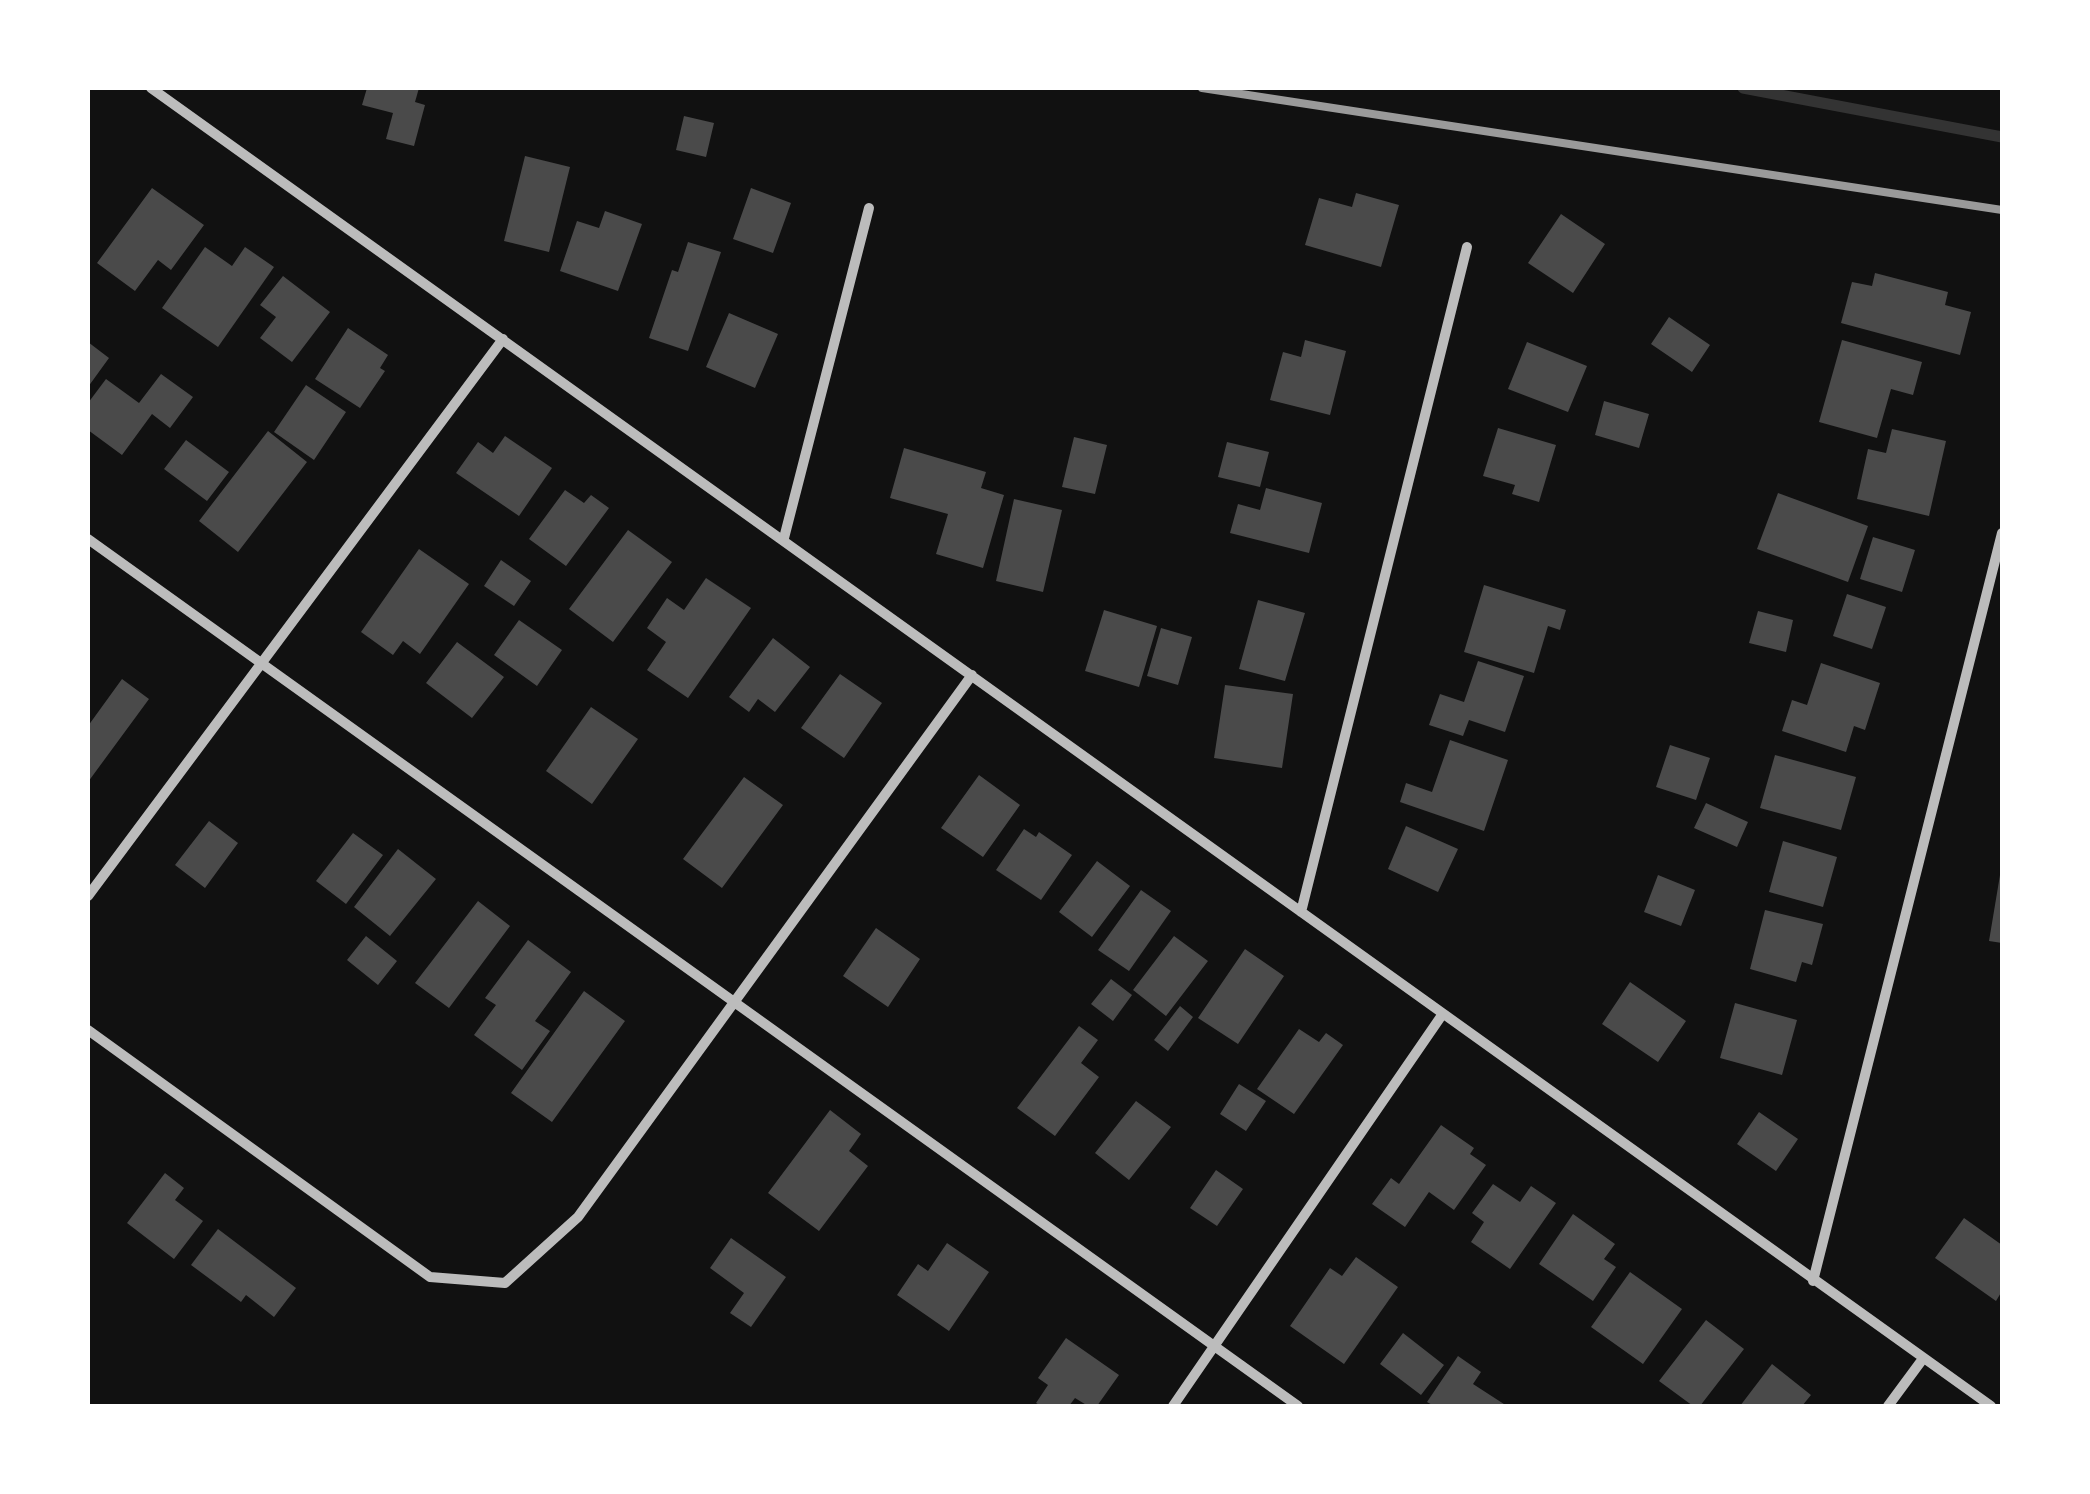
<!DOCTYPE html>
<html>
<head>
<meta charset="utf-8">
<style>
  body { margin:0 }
  #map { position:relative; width:2090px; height:1494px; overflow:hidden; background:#111; font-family:Signika,sans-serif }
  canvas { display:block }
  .frame { position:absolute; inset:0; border:90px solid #fff; pointer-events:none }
</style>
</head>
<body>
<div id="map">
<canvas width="2090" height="1494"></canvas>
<div class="frame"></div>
</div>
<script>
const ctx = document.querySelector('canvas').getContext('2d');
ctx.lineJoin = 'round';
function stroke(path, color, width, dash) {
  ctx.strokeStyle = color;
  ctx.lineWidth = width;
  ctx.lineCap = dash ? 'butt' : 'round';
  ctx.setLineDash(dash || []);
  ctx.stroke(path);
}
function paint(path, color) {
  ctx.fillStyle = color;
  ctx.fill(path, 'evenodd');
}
stroke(new Path2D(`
  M1743,88L2002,137`), '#333', 11);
paint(new Path2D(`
  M367,88H419L415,102L425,105L414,146L386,139L393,113L362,105Z
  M684,116L714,123L706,157L676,150Z
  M525,156L570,167L549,252L504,241Z
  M152,188L204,225L171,270L158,260L135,291L97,263Z
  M751,188L791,203L773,253L733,239Z
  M1356,193L1399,205L1381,267L1305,245L1319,198L1352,207Z
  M605,211L642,224L618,291L560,271L577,221L599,228Z
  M1561,214L1605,244L1573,293L1528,263Z
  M688,242L721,252L688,351L649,338L672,270L678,272Z
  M205,247L232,266L245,247L274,267L218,347L162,308Z
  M1875,273L1948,292L1945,305L1971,312L1960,355L1841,323L1852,282L1872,286Z
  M283,276L330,312L292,362L260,338L276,317L260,305Z
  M729,313L778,334L755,388L706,367Z
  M1669,317L1710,345L1692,372L1651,344Z
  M348,328L388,355L380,368L385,371L360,408L315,379Z
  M1305,340L1346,351L1330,415L1270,400L1283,352L1301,357Z
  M1842,340L1922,362L1913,395L1891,389L1877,438L1819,422Z
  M88,342L109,358L88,387Z
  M1527,342L1587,366L1568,412L1508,389Z
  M161,374L193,397L170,428L152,414L122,455L88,430V403L106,379L139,403Z
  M306,385L346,412L314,460L274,432Z
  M1604,401L1649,414L1639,448L1595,435Z
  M1498,428L1556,445L1539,502L1512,494L1515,485L1483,476Z
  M1892,429L1946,441L1929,516L1857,499L1868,449L1886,453Z
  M268,431L307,462L238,552L199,521Z
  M505,436L552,468L519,516L456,473L478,442L493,453Z
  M1074,437L1107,445L1095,494L1062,487Z
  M186,440L229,472L207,501L164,469Z
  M1227,442L1269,452L1260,487L1218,477Z
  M904,448L986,472L981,488L1004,495L983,568L936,554L948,514L890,498Z
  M1266,488L1322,503L1309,553L1230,533L1238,504L1260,510Z
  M565,490L584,503L591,495L609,508L566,566L529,539Z
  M1778,493L1868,526L1848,582L1757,549Z
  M1014,499L1062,510L1043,592L996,581Z
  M628,530L672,562L613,642L569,609Z
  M1873,537L1915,550L1902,592L1860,579Z
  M419,549L469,584L420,654L403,641L393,655L361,632Z
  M501,560L531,581L514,606L484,586Z
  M706,578L751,608L688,698L647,670L666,642L647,628L667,598L684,610Z
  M1484,585L1566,610L1560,630L1548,626L1534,673L1464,652Z
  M1847,594L1886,607L1872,649L1833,636Z
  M1258,600L1305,613L1285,681L1239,669Z
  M1104,610L1157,626L1139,687L1085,671Z
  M1758,611L1793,620L1786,652L1749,643Z
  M519,620L562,650L537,686L494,655Z
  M1161,628L1192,637L1178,685L1147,676Z
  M773,638L810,667L775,712L758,699L749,712L729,697Z
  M457,642L504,677L472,718L426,683Z
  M1478,661L1524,676L1505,732L1469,720L1463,736L1429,725L1440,694L1464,702Z
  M1821,663L1880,683L1865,730L1854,726L1846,752L1782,731L1792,700L1807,705Z
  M840,674L882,703L844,758L801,728Z
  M122,679L149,699L88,782V726Z
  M1225,685L1293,694L1282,768L1214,758Z
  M591,707L638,739L592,804L546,771Z
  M1450,740L1508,760L1484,831L1400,802L1406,783L1432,792Z
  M1670,745L1710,758L1696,800L1656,787Z
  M1775,755L1856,777L1841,830L1760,808Z
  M979,775L1020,805L983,857L941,828Z
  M744,777L783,805L722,888L683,859Z
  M1706,803L1748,822L1737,847L1694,828Z
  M209,821L238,843L205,888L175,865Z
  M1406,826L1458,849L1438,892L1388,869Z
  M1024,829L1036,837L1039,832L1072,855L1041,900L996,870Z
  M353,833L383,855L346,904L316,881Z
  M1783,841L1837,857L1823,907L1769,892Z
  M398,849L436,879L390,936L354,907Z
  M1097,861L1130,886L1092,937L1059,912Z
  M1658,875L1695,890L1681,926L1644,912Z
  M2000,875H2002V943L1989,941Z
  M1141,890L1171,911L1129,971L1098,950Z
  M478,901L510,926L449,1008L415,983Z
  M1765,910L1823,924L1812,965L1802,962L1796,982L1750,969Z
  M876,928L920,959L888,1007L843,976Z
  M366,936L397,961L378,985L347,960Z
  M1174,936L1208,961L1166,1016L1133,990Z
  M528,940L571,972L535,1021L550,1031L522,1070L474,1035L496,1005L485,998Z
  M1245,949L1284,976L1238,1044L1198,1018Z
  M1111,979L1132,995L1113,1021L1091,1004Z
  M1630,982L1686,1021L1658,1062L1602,1024Z
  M584,991L625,1021L552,1122L511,1093Z
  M1735,1003L1797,1020L1782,1075L1720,1058Z
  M1180,1006L1193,1017L1168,1051L1154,1040Z
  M1079,1026L1098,1040L1081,1063L1099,1077L1055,1136L1017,1108Z
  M1299,1029L1319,1042L1326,1033L1343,1045L1294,1114L1257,1089Z
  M1239,1084L1266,1101L1246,1131L1220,1114Z
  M1136,1101L1171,1127L1129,1180L1095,1153Z
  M830,1110L861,1134L849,1151L868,1166L819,1231L768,1193Z
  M1759,1112L1798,1139L1776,1171L1737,1144Z
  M1441,1125L1474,1148L1470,1154L1486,1165L1454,1210L1429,1192L1405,1227L1372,1204L1391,1178L1399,1184Z
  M1216,1170L1243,1189L1217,1226L1190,1208Z
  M165,1173L184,1188L175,1200L203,1221L174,1259L127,1223Z
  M1493,1184L1520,1202L1531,1186L1556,1203L1510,1269L1471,1242L1484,1222L1472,1213Z
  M1573,1214L1615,1244L1604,1259L1616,1267L1593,1301L1539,1264Z
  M1964,1218L2002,1245V1291L1996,1301L1935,1258Z
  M218,1229L296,1288L274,1317L246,1295L241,1302L191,1265Z
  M731,1238L786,1277L751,1327L730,1313L744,1293L710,1268Z
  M947,1243L989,1272L949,1331L897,1295L918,1264L928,1271Z
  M1356,1257L1398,1287L1344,1364L1290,1326L1330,1268L1342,1276Z
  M1630,1272L1682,1309L1643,1364L1591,1327Z
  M1706,1320L1744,1349L1700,1406H1693L1659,1381Z
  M1403,1333L1444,1365L1421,1395L1380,1364Z
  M1066,1338L1119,1375L1097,1406H1088L1075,1398L1069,1406H1041L1036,1403L1048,1385L1038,1378Z
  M1458,1356L1481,1372L1473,1384L1507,1406H1434L1427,1402Z
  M1772,1364L1811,1395L1802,1406H1740Z`), '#4a4a4a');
stroke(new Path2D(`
  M151,88L1991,1406
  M784,538L869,208
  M88,539L1298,1406
  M88,896L503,339
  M1301,912L1467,247
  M88,1030L430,1277L505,1283L578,1217L972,675
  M1813,1281L2002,533
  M1173,1406L1442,1015
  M1888,1406L1922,1360`), '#bcbcbc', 10);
stroke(new Path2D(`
  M1202,88L2002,210`), '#9a9a9a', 8);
</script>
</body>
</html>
